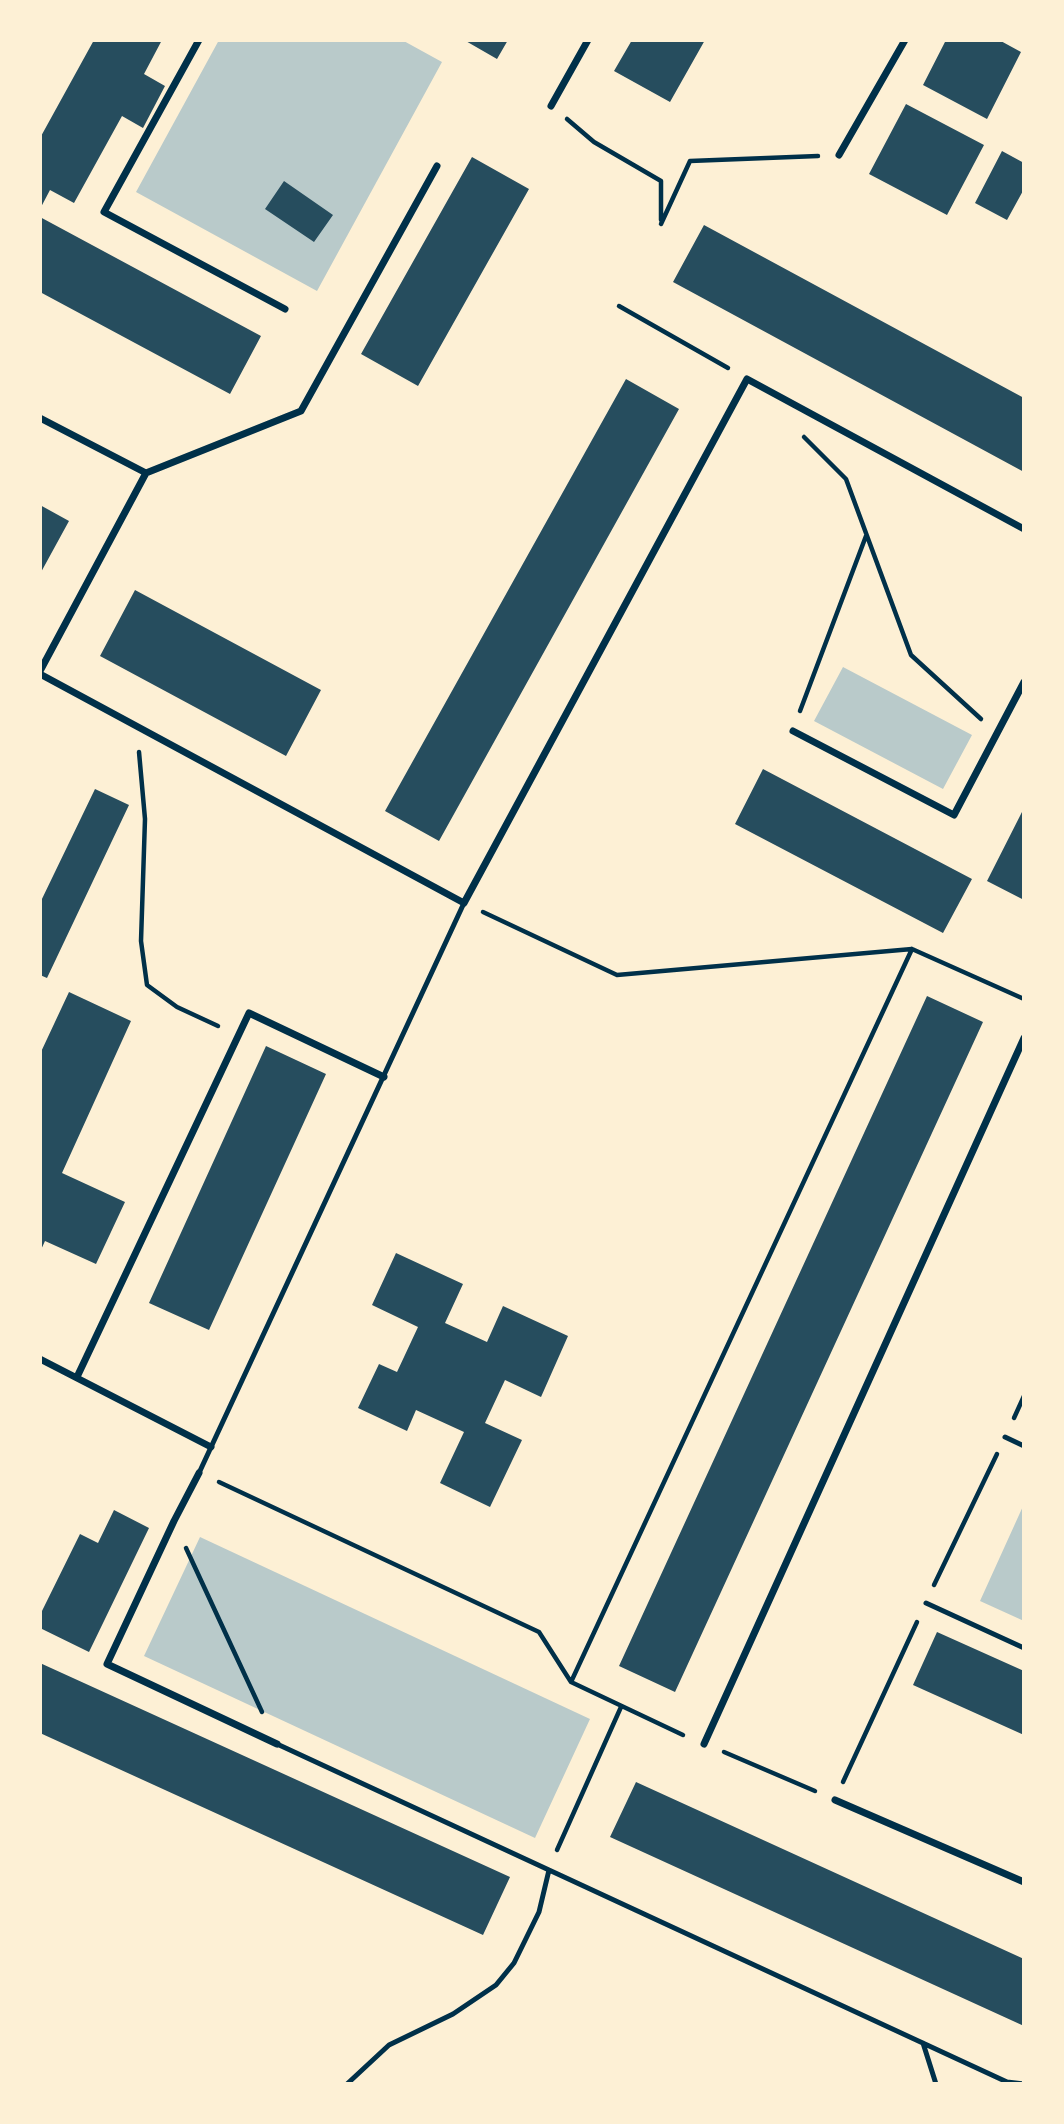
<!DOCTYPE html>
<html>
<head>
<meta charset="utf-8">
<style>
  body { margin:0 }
  #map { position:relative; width:1064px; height:2124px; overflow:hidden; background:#fdf0d5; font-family:"PT Sans Narrow",sans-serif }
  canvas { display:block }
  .frame { position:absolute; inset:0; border:42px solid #fdf0d5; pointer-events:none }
</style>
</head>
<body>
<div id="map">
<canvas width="1064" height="2124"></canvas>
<div class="frame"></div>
</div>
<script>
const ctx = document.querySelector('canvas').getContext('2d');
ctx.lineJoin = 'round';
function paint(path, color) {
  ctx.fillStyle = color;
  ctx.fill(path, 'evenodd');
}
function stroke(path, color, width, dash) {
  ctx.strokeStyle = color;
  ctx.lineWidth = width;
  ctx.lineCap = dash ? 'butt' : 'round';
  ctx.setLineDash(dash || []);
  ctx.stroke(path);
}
paint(new Path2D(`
  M219,40H402L442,62L317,291L136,192Z
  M843,667L972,735L943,789L814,721Z
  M1024,1504V1621L980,1601Z
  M200,1537L590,1719L535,1838L144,1656Z`), '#b9caca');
paint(new Path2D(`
  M94,40H162L144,74L165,86L143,128L122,116L74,203L50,190L40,209V138Z
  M464,40H508L497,59Z
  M632,40H705L670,102L614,71Z
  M946,40H999L1021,52L987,119L923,85Z
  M906,104L984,145L947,215L869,174Z
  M1002,151L1024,163V189L1007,220L975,203Z
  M472,157L529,189L418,386L361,354Z
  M284,181L333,215L314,242L265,209Z
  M40,217L261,336L230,394L40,292Z
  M704,225L1024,398V472L673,282Z
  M626,379L679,409L439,841L385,811Z
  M40,505L69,521L40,574Z
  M135,590L321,690L286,756L100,656Z
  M763,769L972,879L943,933L735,824Z
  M95,789L129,805L47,978L40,975V903Z
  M1024,808V900L987,881Z
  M69,992L131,1021L62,1173L125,1202L96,1264L45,1241L40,1252V1054Z
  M927,996L983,1022L675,1692L619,1666Z
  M266,1046L326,1074L209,1330L149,1303Z
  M396,1253L463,1284L445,1323L487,1342L503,1306L568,1336L541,1397L505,1380L485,1423L522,1440L490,1507L440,1483L464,1432L416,1410L407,1431L358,1408L379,1364L397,1372L418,1327L372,1305Z
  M114,1510L149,1528L89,1652L40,1628V1615L80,1534L98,1543Z
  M937,1632L1024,1671V1735L913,1685Z
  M40,1663L510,1877L483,1935L40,1733Z
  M636,1782L1024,1959V2026L610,1837Z`), '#264d5e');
stroke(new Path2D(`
  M567,119L594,142L661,181V220
  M661,224L690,161L818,156
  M619,306L728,368
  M804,437L846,479L911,655L981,719
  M800,711L866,536
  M139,752L145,819L141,941L147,985L177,1007L218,1026
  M483,912L617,975L912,949L1024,999
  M1014,1418L1024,1396
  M219,1482L539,1632L571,1682L683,1735
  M186,1548L262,1712
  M934,1585L997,1454
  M571,1682L912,949
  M724,1752L815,1791
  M843,1782L917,1622
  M557,1850L621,1707`), '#003049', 4.5);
stroke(new Path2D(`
  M1005,1437L1024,1446
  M199,1473L464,903
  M926,1603L1024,1648
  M277,1744L549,1870L539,1912L514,1963L496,1985L453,2014L389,2045L347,2084
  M549,1870L1007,2082L1024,2084
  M923,2043L936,2084`), '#003049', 5);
stroke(new Path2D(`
  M199,40L104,212L285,309
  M551,106L588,40
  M839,155L905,40
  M40,418L146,473
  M146,473L301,411L437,166
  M40,671L146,473
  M40,674L464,903L747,379L1024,529
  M793,731L954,815L1024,682
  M40,1359L211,1447
  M77,1377L249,1013L384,1077
  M199,1473L174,1521L107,1664L277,1744
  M704,1744L1024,1038
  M835,1800L1024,1882`), '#003049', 7);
</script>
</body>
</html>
